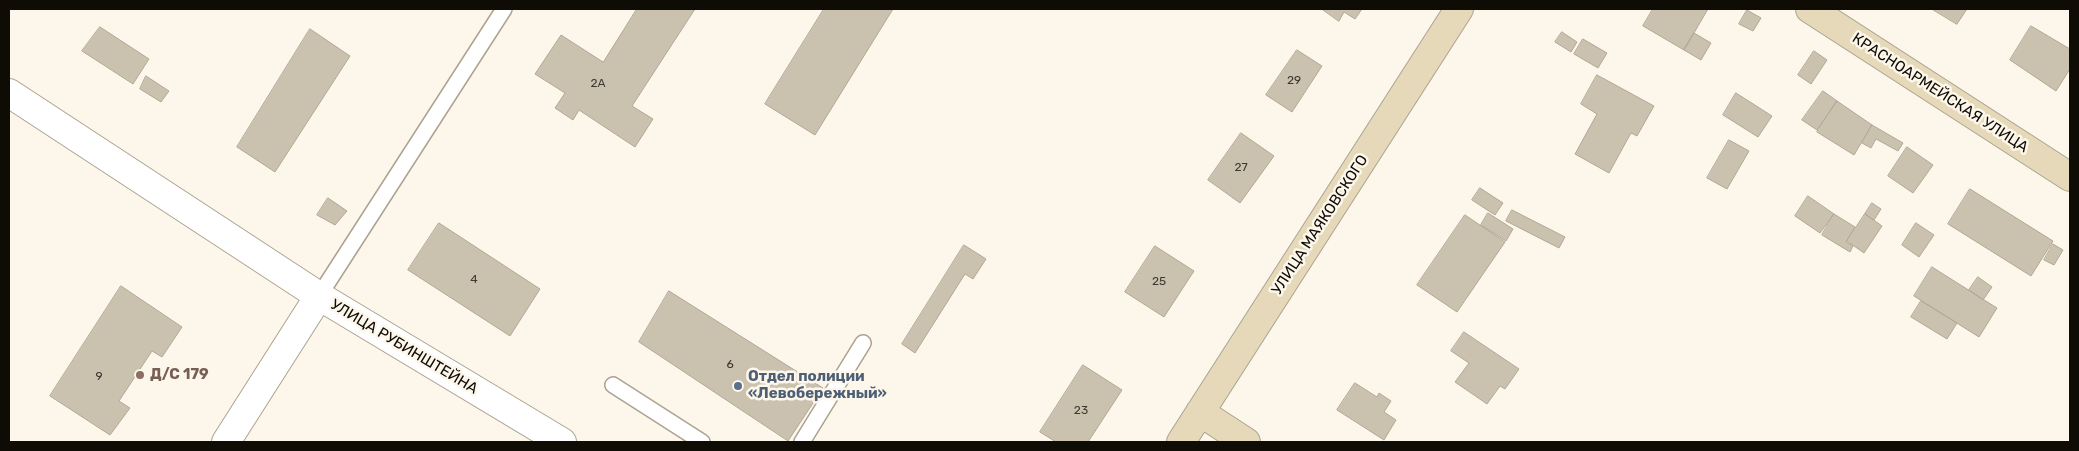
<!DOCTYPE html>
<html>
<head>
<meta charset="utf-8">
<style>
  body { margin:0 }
  #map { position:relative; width:2079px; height:451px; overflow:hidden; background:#fdf7eb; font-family:Rubik,sans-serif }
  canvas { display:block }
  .frame { position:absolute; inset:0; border:10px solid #0f0c06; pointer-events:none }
</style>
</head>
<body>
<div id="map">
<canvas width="2079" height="451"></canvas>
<div class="frame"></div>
</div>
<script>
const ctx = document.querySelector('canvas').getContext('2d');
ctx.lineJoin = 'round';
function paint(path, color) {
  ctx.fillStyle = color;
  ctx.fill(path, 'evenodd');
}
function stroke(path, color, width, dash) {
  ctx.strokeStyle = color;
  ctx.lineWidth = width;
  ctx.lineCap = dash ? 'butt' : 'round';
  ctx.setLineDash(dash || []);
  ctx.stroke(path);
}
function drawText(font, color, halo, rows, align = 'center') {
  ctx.font = font + ' Rubik,sans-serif';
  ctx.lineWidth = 5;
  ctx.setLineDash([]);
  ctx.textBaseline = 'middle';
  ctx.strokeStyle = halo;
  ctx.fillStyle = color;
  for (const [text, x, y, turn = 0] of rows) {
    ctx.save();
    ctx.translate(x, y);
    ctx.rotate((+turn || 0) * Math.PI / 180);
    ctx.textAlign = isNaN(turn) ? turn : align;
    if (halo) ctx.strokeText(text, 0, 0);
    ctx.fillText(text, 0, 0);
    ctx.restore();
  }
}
const building = new Path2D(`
  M637,9H695L632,106L653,119L635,147L579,110L573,120L555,108L565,93L535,74L561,35L603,62Z
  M824,9H893L815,135L765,104Z
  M1322,9H1362L1355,19L1344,12L1339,21Z
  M1653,9H1708L1684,50L1643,26Z
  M1932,9H1967L1957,24Z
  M1747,10L1761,18L1753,31L1739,24Z
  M2031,26L2070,49V69L2056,91L2010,60Z
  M100,27L149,59L133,84L82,51Z
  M310,29L350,56L275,172L237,147Z
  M1562,32L1577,42L1571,52L1555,42Z
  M1694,33L1711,43L1701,60L1684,50Z
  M1583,39L1607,53L1598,68L1574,54Z
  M1297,50L1322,66L1292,112L1266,95Z
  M1814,51L1827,60L1811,84L1798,75Z
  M1597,75L1654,106L1637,136L1631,133L1609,173L1575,154L1597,114L1581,104Z
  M146,76L169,91L161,102L140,89Z
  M1823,91L1837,101L1817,130L1802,120Z
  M1736,93L1772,116L1758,137L1723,115Z
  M1837,101L1872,125L1854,155L1817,132Z
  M1872,125L1903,143L1898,151L1876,139L1871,148L1862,143Z
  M1241,133L1274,156L1240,203L1208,180Z
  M1729,140L1749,151L1727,189L1707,178Z
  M1907,147L1933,165L1913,193L1888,176Z
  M1480,188L1503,203L1495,215L1472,200Z
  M1970,189L2053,241L2031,276L1948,224Z
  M1808,196L1834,214L1820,233L1795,216Z
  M328,198L347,211L335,225L317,215Z
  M1872,203L1881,209L1874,220L1865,214Z
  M1512,210L1565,237L1559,248L1506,221Z
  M1488,213L1513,229L1506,241L1481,225Z
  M1834,214L1855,227L1846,242L1853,246L1850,252L1822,235Z
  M1865,214L1882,226L1864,253L1847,241Z
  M1465,215L1505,242L1457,312L1417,285Z
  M439,223L540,289L510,336L408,270Z
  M1916,223L1934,235L1919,257L1902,245Z
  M2053,244L2063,250L2054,265L2044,260Z
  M964,245L986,259L973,279L965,274L915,353L902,344Z
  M1155,246L1194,271L1164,317L1125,292Z
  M1932,267L1997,308L1979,337L1914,296Z
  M1978,277L1992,287L1983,300L1969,290Z
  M121,286L182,327L162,357L152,351L119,401L130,408L110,435L50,396Z
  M669,291L823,388L788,441L639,342Z
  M1921,301L1957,323L1947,339L1911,317Z
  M1464,332L1519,369L1505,389L1500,386L1487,404L1455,382L1469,363L1451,351Z
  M1083,365L1122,390L1088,442H1056L1040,432Z
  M1355,383L1377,397L1379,393L1391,401L1384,412L1396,420L1384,440L1337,410Z`);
paint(building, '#cbc1af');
stroke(building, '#b1a795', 1);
const lane = new Path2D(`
  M319,296L504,9
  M613,385L702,442
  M802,442L863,343`);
const street = new Path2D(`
  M9,93L319,296
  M226,442L319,296L562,442`);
const secondary = new Path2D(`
  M1810,9L2070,177
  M1200,412L1246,442
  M1181,442L1459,9`);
stroke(lane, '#aca290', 18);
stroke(street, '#aca290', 30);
stroke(secondary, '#aca290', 30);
stroke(lane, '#fff', 15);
stroke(street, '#fff', 28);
stroke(secondary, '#e5d9b9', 28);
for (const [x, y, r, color] of [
  [140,375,5,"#8d6e63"],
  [738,386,5,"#5c6f8a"]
]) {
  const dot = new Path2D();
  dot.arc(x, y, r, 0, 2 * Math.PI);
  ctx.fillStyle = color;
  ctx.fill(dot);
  stroke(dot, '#fdf7eb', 2);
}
drawText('12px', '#3e3930', null, [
  ["29",1294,81],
  ["2А",598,84],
  ["27",1241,168],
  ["4",474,280],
  ["25",1159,282],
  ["6",730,365],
  ["9",99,377],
  ["23",1081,411]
]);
drawText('15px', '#0f0c06', '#fdf7eb', [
  ["КРАСНОАРМЕЙСКАЯ УЛИЦА",1940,93,33],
  ["УЛИЦА МАЯКОВСКОГО",1320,225,-57],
  ["УЛИЦА РУБИНШТЕЙНА",404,347,31]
]);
drawText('bold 15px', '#785e54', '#fdf7eb', [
  ["Д/С 179",150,375]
], 'left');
drawText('bold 15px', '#4e5e75', '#fdf7eb', [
  ["Отдел полиции",748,377],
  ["«Левобережный»",748,394]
], 'left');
</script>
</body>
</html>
